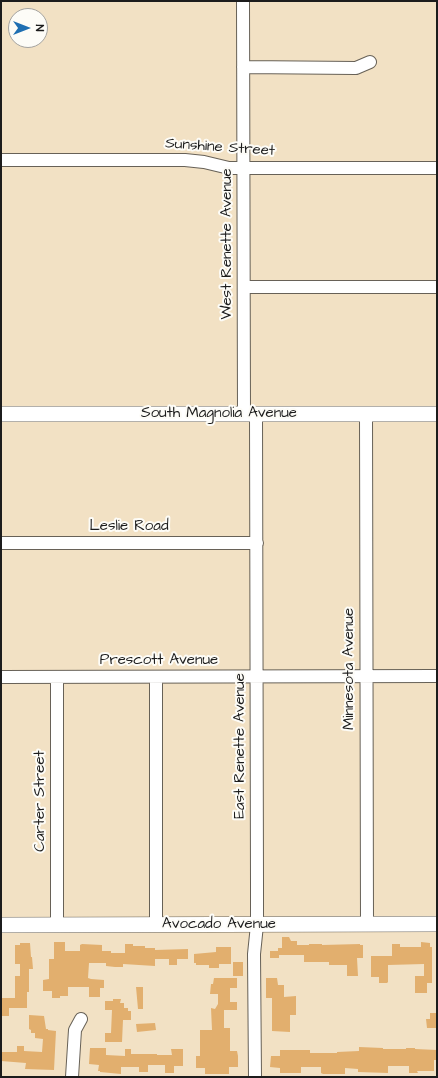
<!DOCTYPE html>
<html>
<head>
<meta charset="utf-8">
<style>
  body { margin:0 }
  #map { position:relative; width:438px; height:1078px; overflow:hidden; background:#f2e1c4; font-family:"Architects Daughter",sans-serif }
  canvas { display:block }
  .frame { position:absolute; inset:0; border:2px solid #1c1c1c; pointer-events:none }
  .north { position:absolute; left:8px; top:8px; width:40px; height:40px; box-sizing:border-box; background:#fdfcf7; border:1px solid #a3a29f; border-radius:50%; rotate:90deg; font-size:11px; font-weight:700; line-height:16px; text-align:center; color:#1c1c1c }
  .north::after { content:''; display:block; margin:auto; width:14px; height:18px; background:#1f6fb2; clip-path:polygon(50% 0,100% 100%,50% 72%,0 100%) }
</style>
</head>
<body>
<div id="map">
<canvas width="438" height="1078"></canvas>
<div class="frame"></div>
<div class="north">N</div>
</div>
<script>
const ctx = document.querySelector('canvas').getContext('2d');
ctx.lineJoin = 'round';
function paint(path, color) {
  ctx.fillStyle = color;
  ctx.fill(path, 'evenodd');
}
function stroke(path, color, width, dash) {
  ctx.strokeStyle = color;
  ctx.lineWidth = width;
  ctx.lineCap = dash ? 'butt' : 'round';
  ctx.setLineDash(dash || []);
  ctx.stroke(path);
}
function drawText(font, color, halo, rows, align = 'center') {
  ctx.font = font + ' "Architects Daughter",sans-serif';
  ctx.lineWidth = 4;
  ctx.setLineDash([]);
  ctx.textBaseline = 'middle';
  ctx.strokeStyle = halo;
  ctx.fillStyle = color;
  for (const [text, x, y, turn = 0] of rows) {
    ctx.save();
    ctx.translate(x, y);
    ctx.rotate((+turn || 0) * Math.PI / 180);
    ctx.textAlign = isNaN(turn) ? turn : align;
    if (halo) ctx.strokeText(text, 0, 0);
    ctx.fillText(text, 0, 0);
    ctx.restore();
  }
}
paint(new Path2D(`
  M282,937H289L291,941H297V945H309V944H322V945L360,944V945H363V958H357L358,976H347V965H329V962H304V955H279V958H270V951H278V948H282Z
  M54,942H65V951H80V945L82,944L102,945V951H111V953H125V944H133V946H145V948H155V950L188,949V959H177V965H169V959H155V966L123,964V967H115L106,966V963H89L88,978L91,979L104,980V988H100V997H89V987H68V996H60V998H52V991H43V980L49,979V959H54Z
  M421,942L430,943V947H432V983H427V993H415V976H424V964L388,965V982L387,983H379V977H371V956H392V944H400V947H421Z
  M20,943H30L31,957H32L33,969H29V992H27V1008H9V1016H1V998H15V976H20V964H15V945H20Z
  M216,947H231V964H219V968H209V965H196V963H194V954L216,952Z
  M233,962H243V976H233Z
  M214,978H237V988H230V1002H237V1010H224V1028H230V1051H237L238,1056V1067H229V1074H205V1068H196V1056H200V1030H212L211,1008L215,1009L218,1004V994H210L211,984H213Z
  M266,978H277L278,985H284V997L296,996V1015H290V1032L272,1031V998H266Z
  M136,987H143V1009H138Z
  M113,999H121L120,1003H124V1008H128V1011H131V1020H123L122,1042H105V1033H111L112,1010H105V1001H113Z
  M430,1013H437V1028H427L426,1019H430Z
  M29,1015L44,1016L46,1029H48V1030L56,1031L54,1070L25,1069L26,1063L1,1061V1052H17V1046H24V1051L42,1052L43,1039L35,1038V1033H31V1030L29,1029Z
  M155,1023L156,1030L137,1032L136,1024Z
  M359,1047L383,1048V1049H406V1048H415V1049L437,1050V1060H434V1071H417L418,1073H409V1066H388V1073L358,1072V1069L345,1068V1074H323L321,1073V1067H301V1073H280V1068L270,1067L271,1056H280V1050H310V1053H337V1052L359,1051Z
  M90,1048H106V1055L125,1056V1049H131V1054H157V1055H172L171,1049H183V1066H174V1073H165V1065H148V1072H139V1067H121V1074L100,1072V1071H98L99,1065L89,1064Z`), '#e2af6e');
const minor = new Path2D(`
  M243,1L244,414
  M243,67L356,68L370,62
  M1,160H185L204,162L229,168H437
  M244,287H437
  M366,414L367,924
  M1,543H257
  M1,677L437,676
  M57,677V925
  M156,677V925
  M72,1077L75,1030L81,1019
  M255,1077L254,954L257,925V883L256,414`);
const major = new Path2D(`
  M1,414H437
  M1,925L437,924`);
stroke(minor, '#676157', 14);
stroke(major, '#676157', 16);
stroke(minor, '#fff', 12);
stroke(major, '#fff', 15);
drawText('15px', '#1c1c1c', '#fdfcf7', [
  ["Sunshine Street",220,148,4],
  ["West Renette Avenue",228,244,-90],
  ["South Magnolia Avenue",219,414],
  ["Leslie Road",129,527],
  ["Prescott Avenue",159,661],
  ["Minnesota Avenue",350,669,-90],
  ["East Renette Avenue",241,746,-90],
  ["Carter Street",41,801,-90],
  ["Avocado Avenue",219,925]
]);
</script>
</body>
</html>
